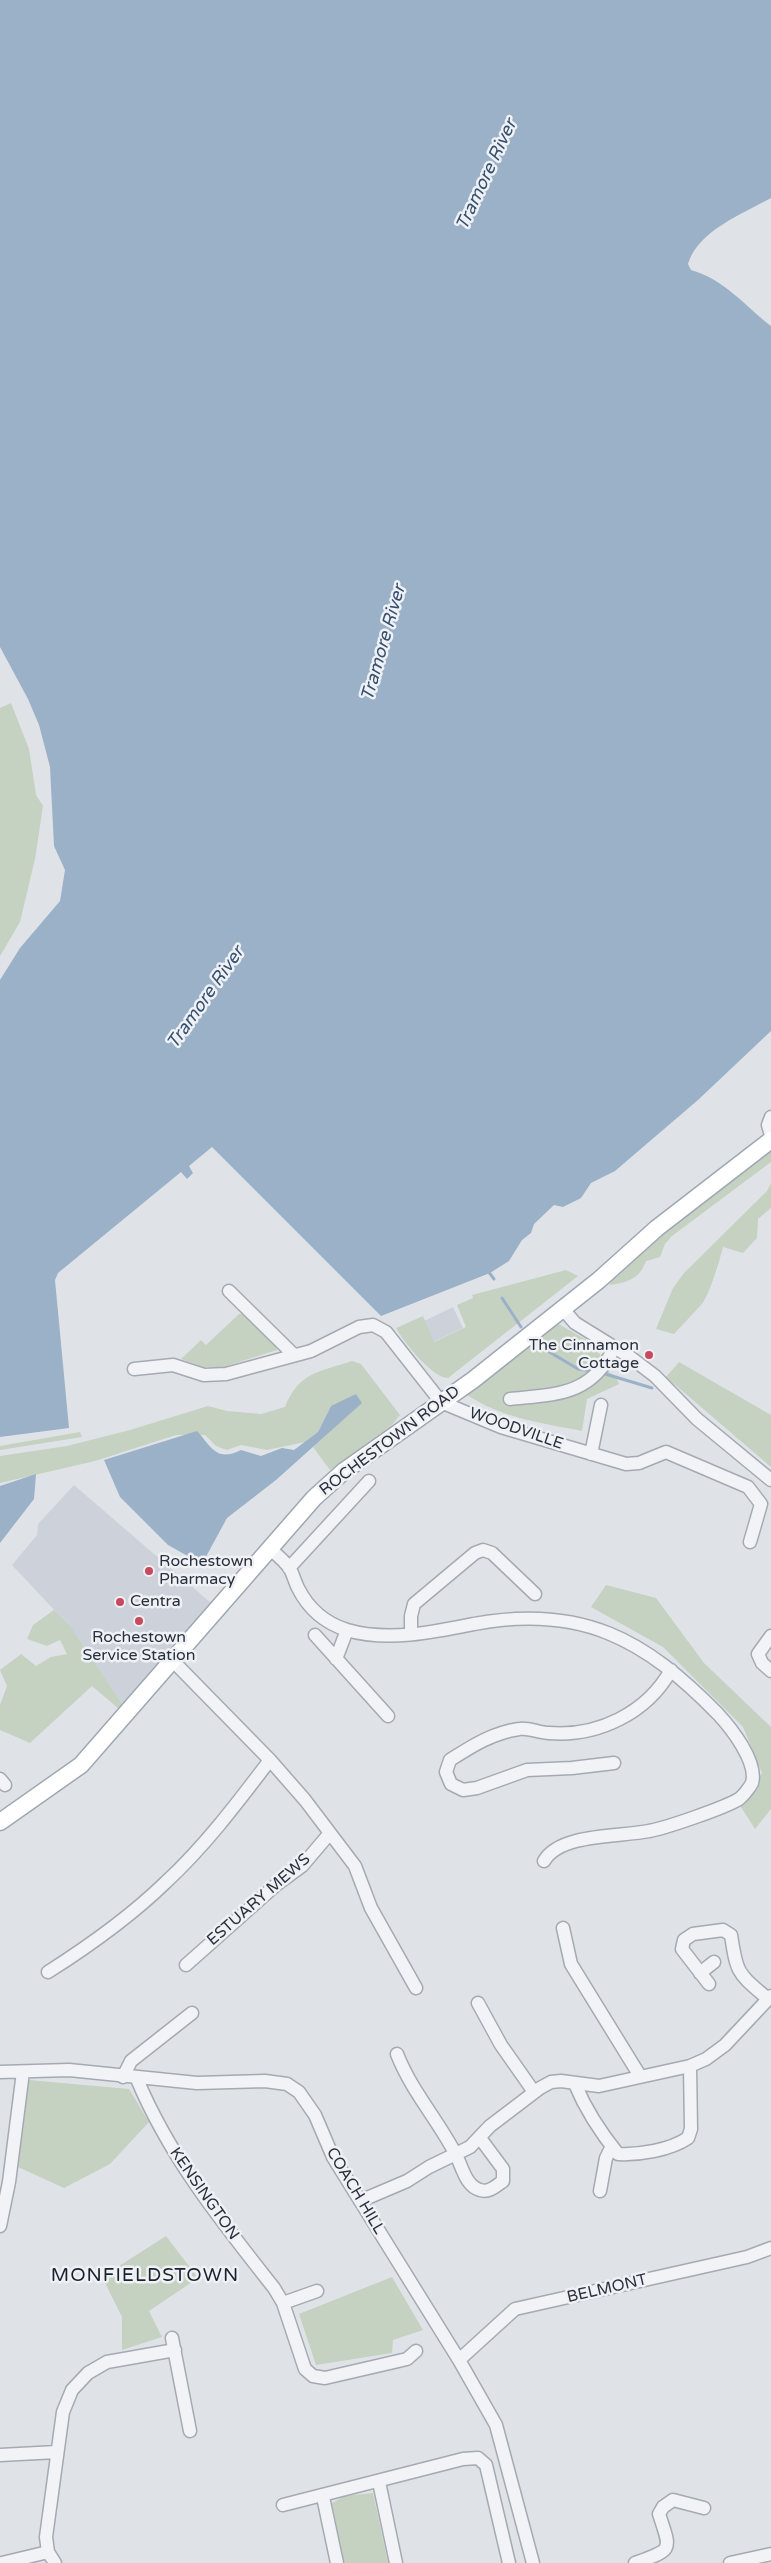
<!DOCTYPE html>
<html>
<head>
<meta charset="utf-8">
<style>
  body { margin:0 }
  canvas { display:block; background:#dfe3e8 }
</style>
</head>
<body>
<canvas width="771" height="2563"></canvas>
<script>
const ctx = document.querySelector('canvas').getContext('2d');
ctx.lineJoin = 'round';
function paint(path, color) {
  ctx.fillStyle = color;
  ctx.fill(path, 'evenodd');
}
function stroke(path, color, width, dash) {
  ctx.strokeStyle = color;
  ctx.lineWidth = width;
  ctx.lineCap = dash ? 'butt' : 'round';
  ctx.setLineDash(dash || []);
  ctx.stroke(path);
}
function drawText(font, color, halo, rows, align = 'center') {
  ctx.font = font + ' "Varela Round",sans-serif';
  ctx.lineWidth = 5;
  ctx.setLineDash([]);
  ctx.textBaseline = 'middle';
  ctx.strokeStyle = halo;
  ctx.fillStyle = color;
  for (const [text, x, y, turn = 0] of rows) {
    ctx.save();
    ctx.translate(x, y);
    ctx.rotate((+turn || 0) * Math.PI / 180);
    ctx.textAlign = isNaN(turn) ? turn : align;
    if (halo) ctx.strokeText(text, 0, 0);
    ctx.fillText(text, 0, 0);
    ctx.restore();
  }
}
paint(new Path2D(`
  M453,1307L463,1328L433,1342L424,1321Z
  M74,1485L211,1603L123,1705L71,1628L12,1565L37,1535L38,1524Z`), '#cdd2da');
paint(new Path2D(`
  M11,703L29,749L36,795L43,806L35,859L20,922L0,956V708Z
  M771,1147V1162L672,1236L665,1244L660,1257L646,1261C640,1279 626,1283 609,1285L620,1269L642,1249Z
  M771,1183V1208L758,1219L757,1238L743,1253L723,1247C720,1259 709,1297 701,1305C692,1315 683,1324 674,1334L656,1329L673,1288L684,1273L767,1191Z
  M566,1270L578,1276L448,1378C432,1378 403,1341 396,1328L423,1316L434,1342L466,1327L457,1305L473,1298L472,1295Z
  M239,1314H243L274,1341L277,1350L223,1367H204L181,1359L201,1340L206,1345Z
  M557,1323L600,1348L598,1351L609,1372L616,1377L619,1384L587,1399L582,1431C542,1423 502,1418 467,1395L481,1379Z
  M352,1361L361,1364L400,1415L391,1426L330,1470L313,1447L361,1403L331,1406L318,1432L305,1442L267,1450L241,1445L227,1450L216,1446L205,1435H176L95,1461L0,1483V1456L67,1446L130,1430L208,1406L227,1411L261,1414L285,1407C299,1372 319,1372 352,1361Z
  M679,1362L771,1415V1467L666,1377Z
  M80,1432L82,1437L0,1450V1446Z
  M606,1585L656,1598L704,1663L771,1727V1809L755,1829L739,1804L762,1773L743,1727L663,1647L591,1607Z
  M54,1610L70,1626L123,1705L119,1709L92,1686L30,1743L0,1730V1705L7,1686L0,1670L21,1654L36,1666L51,1657L67,1654L60,1640L47,1646L27,1639L33,1625Z
  M29,2080L129,2089L149,2122L110,2164L64,2188L18,2167Z
  M166,2236L198,2278L149,2311L162,2337L122,2350V2317L102,2277Z
  M392,2277L423,2330L393,2340L392,2353L316,2365L299,2314Z
  M373,2493L388,2563H344L332,2503L345,2496Z`), '#c5d1c1');
paint(new Path2D(`
  M0,0H771V198C742,214 698,231 688,264L691,270C724,279 745,306 771,326V1031L698,1100L615,1171L591,1183L581,1198L563,1207L554,1205L534,1224L531,1233L522,1240L509,1261L490,1273L381,1316L212,1147L189,1166L193,1173L187,1179L181,1172L58,1273L55,1280L69,1428L0,1437V980L20,948L60,901L65,870L54,846L50,767L39,725L28,699L0,647Z
  M356,1394L362,1403L276,1480L227,1518L202,1564L168,1545L120,1497L104,1460L197,1431C212,1448 217,1462 241,1450L261,1456L282,1448L294,1450L318,1432L331,1406Z
  M36,1474L34,1499L0,1543V1486Z`), '#9bb1c7');
stroke(new Path2D(`
  M488,1271L494,1279
  M502,1298L521,1327
  M536,1344L578,1369L594,1371
  M602,1373L652,1388`), '#9bb1c7', 3);
const minor = new Path2D(`
  M771,1117L768,1125L771,1135
  M229,1291L293,1354
  M562,1308L575,1323L630,1357L655,1376L697,1419L771,1480
  M134,1369L173,1365L204,1375L226,1374L311,1351L359,1327L373,1325L386,1332L441,1402L501,1427L626,1464L639,1463L666,1452L748,1487L761,1504L750,1542
  M510,1399C556,1394 591,1396 614,1348
  M591,1454L601,1405
  M269,1548C276,1554 285,1561 290,1569C293,1574 295,1582 298,1588C308,1608 325,1623 347,1630C387,1642 435,1632 474,1624C581,1604 645,1639 718,1714C731,1728 758,1762 752,1783C750,1787 743,1796 739,1799C724,1808 666,1828 649,1831C620,1837 560,1833 544,1861
  M289,1568L369,1481
  M411,1634V1616L414,1604L475,1553L483,1550L492,1553L535,1594
  M315,1635L388,1716
  M771,1636L758,1654L762,1663L771,1671
  M336,1659L347,1630
  M173,1661L270,1760L305,1800L355,1866L371,1908L416,1988
  M614,1763L572,1768L527,1770L477,1788L463,1790L451,1784L446,1772L450,1760C472,1746 492,1733 519,1729C528,1727 539,1733 549,1733C598,1737 647,1713 671,1670
  M0,1779L5,1785
  M563,1928L571,1964L640,2076
  M186,1965L276,1885L302,1866L330,1833
  M48,1972C89,1946 131,1916 166,1882C205,1846 238,1802 270,1760
  M700,1973L714,1962
  M709,1984L682,1949L684,1940L693,1934L723,1930L731,1935C737,1975 738,1973 768,1999
  M478,2003L501,2045L534,2092
  M397,2054C411,2090 437,2119 455,2153C462,2165 465,2186 480,2190C489,2193 496,2186 503,2181V2169L480,2138
  M0,2072L69,2070L197,2083L265,2081L287,2084L299,2092L315,2115L333,2157L459,2360L496,2425L533,2563
  M123,2077L131,2061L192,2013
  M137,2079C170,2158 222,2222 274,2288L283,2303L305,2369L313,2376L325,2378L407,2359L416,2351
  M575,2084C585,2108 601,2133 618,2154C640,2155 670,2150 688,2138L691,2129L690,2066
  M600,2191L606,2158L612,2146
  M360,2201L407,2181L429,2167L470,2147L490,2126L540,2088L551,2082L561,2081L599,2086L690,2066L706,2059L725,2045L771,1996
  M0,2226L9,2182L23,2072
  M283,2303L317,2291
  M172,2338L190,2431
  M459,2360L515,2309L747,2257L771,2248
  M0,2455L57,2452
  M379,2482L396,2563
  M323,2497L337,2563
  M283,2505L463,2459L478,2458L486,2465L509,2563
  M2,2563L48,2552
  M55,2563L48,2552L46,2537L63,2412L72,2390L88,2373L107,2362L175,2350
  M635,2563C674,2549 671,2551 659,2514L663,2507L673,2500L704,2508
  M730,2563L771,2554`);
const major = new Path2D(`
  M0,1822L81,1765L314,1498L344,1471L473,1380L599,1280L657,1228L771,1140`);
stroke(minor, '#a5aab2', 15);
stroke(major, '#9fa7b3', 19);
stroke(minor, '#f2f3f6', 12);
stroke(major, '#fff', 16);
for (const [x, y, r, color] of [
  [649,1355,5,"#c8495d"],
  [149,1571,5,"#c8495d"],
  [120,1602,5,"#c8495d"],
  [139,1621,5,"#c8495d"]
]) {
  const dot = new Path2D();
  dot.arc(x, y, r, 0, 2 * Math.PI);
  ctx.fillStyle = color;
  ctx.fill(dot);
  stroke(dot, '#eff1f5', 2);
}
drawText('16px', '#29313e', '#eff1f5', [
  ["The Cinnamon",639,1346,"right"],
  ["Cottage",639,1364,"right"],
  ["Rochestown",159,1562],
  ["Pharmacy",159,1580],
  ["Centra",130,1602],
  ["Rochestown",139,1638,"center"],
  ["Service Station",139,1656,"center"]
], 'left');
drawText('16px', '#29313e', '#eff1f5', [
  ["WOODVILLE",516,1429,19],
  ["ROCHESTOWN ROAD",390,1441,-37],
  ["ESTUARY MEWS",259,1900,-41],
  ["COACH HILL",355,2191,59],
  ["KENSINGTON",204,2194,55],
  ["BELMONT",607,2289,-13]
]);
drawText('italic 18px', '#355070', '#eff1f5', [
  ["Tramore River",487,175,-65],
  ["Tramore River",384,643,-74],
  ["Tramore River",206,998,-55]
]);
ctx.letterSpacing = '1px';
drawText('19px', '#1b222f', '#eff1f5', [
  ["MONFIELDSTOWN",145,2276]
]);
ctx.letterSpacing = '0px';
</script>
</body>
</html>
